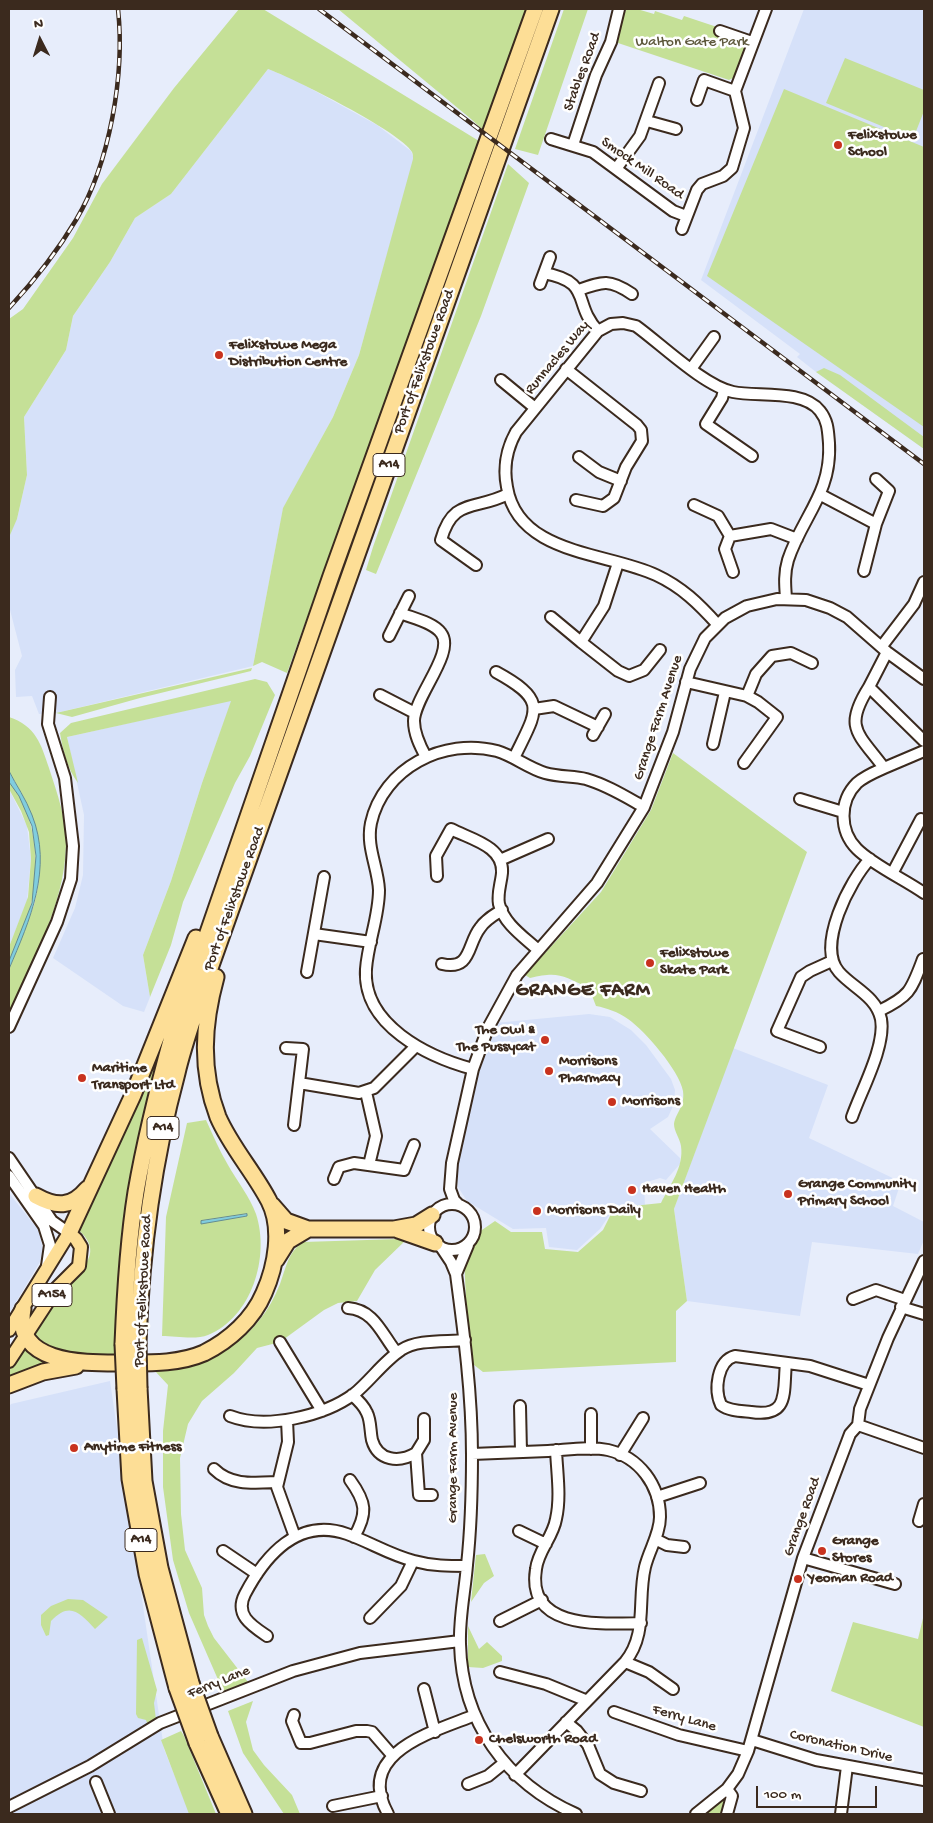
<!DOCTYPE html>
<html>
<head>
<meta charset="utf-8">
<style>
  body { margin:0 }
  #map { position:relative; width:933px; height:1823px; overflow:hidden; background:#e7edfb; font-family:"Gochi Hand",sans-serif }
  canvas { display:block }
  .frame { position:absolute; inset:0; border:10px solid #3b2a1e; pointer-events:none }
  .north { position:absolute; left:15px; top:15px; width:50px; height:50px; -webkit-text-stroke:4px #fff; paint-order:stroke; rotate:355deg; font-size:14px; font-weight:700; line-height:20px; text-align:center; color:#3b2a1e }
  .north::after { content:''; display:block; margin:auto; width:18px; height:22px; background:#3b2a1e; clip-path:polygon(50% 0,100% 100%,50% 72%,0 100%) }
  .scale { position:absolute; left:756px; top:1786px; width:121px; height:22px; box-sizing:border-box; border:2px solid #3b2a1e; border-top:0; padding-left:6px; font-size:15px; line-height:18px; white-space:nowrap; color:#3b2a1e; -webkit-text-stroke:4px #fff; paint-order:stroke }
</style>
</head>
<body>
<div id="map">
<canvas width="933" height="1823"></canvas>
<div class="frame"></div>
<div class="north">N</div>
<div class="scale">100 m</div>
</div>
<script>
const ctx = document.querySelector('canvas').getContext('2d');
ctx.lineJoin = 'round';
function paint(path, color) {
  ctx.fillStyle = color;
  ctx.fill(path, 'evenodd');
}
function stroke(path, color, width, dash) {
  ctx.strokeStyle = color;
  ctx.lineWidth = width;
  ctx.lineCap = dash ? 'butt' : 'round';
  ctx.setLineDash(dash || []);
  ctx.stroke(path);
}
function drawText(font, color, halo, rows, align = 'center') {
  ctx.font = font + ' "Gochi Hand",sans-serif';
  ctx.lineWidth = 5;
  ctx.setLineDash([]);
  ctx.textBaseline = 'middle';
  ctx.strokeStyle = halo;
  ctx.fillStyle = color;
  for (const [text, x, y, turn = 0] of rows) {
    ctx.save();
    ctx.translate(x, y);
    ctx.rotate((+turn || 0) * Math.PI / 180);
    ctx.textAlign = isNaN(turn) ? turn : align;
    if (halo) ctx.strokeText(text, 0, 0);
    ctx.fillText(text, 0, 0);
    ctx.restore();
  }
}
paint(new Path2D(`
  M804,9H924V449L816,372L797,357L800,354L701,280Z
  M268,69L295,80L377,125L411,151L414,159L359,355L333,417L283,509L253,666L56,713L39,714L32,696L16,697L15,670L22,656L9,606V535L17,519L27,475L24,417L66,350L73,316L110,262L135,218L171,194Z
  M232,700L202,783L171,881L143,955L150,997L144,1012L123,1006L53,958L75,908L83,875L84,815L67,737Z
  M9,789L27,826L31,859L27,901L9,947Z
  M589,1014L610,1017L631,1030L646,1045L671,1079L675,1090L674,1104L668,1117L650,1129L680,1158V1164L666,1180L660,1178L644,1183L645,1206L614,1208L600,1229L577,1250L549,1247L546,1228L513,1229L467,1201L458,1187L456,1167L472,1087L495,1023Z
  M733,1048L828,1085L809,1138L901,1182L893,1206L924,1222V1240L918,1254L812,1242L800,1316L687,1301L674,1209Z
  M9,1193L39,1231L44,1255L9,1314Z
  M110,1381L164,1749L190,1814H9V1407L11,1404Z`), '#d6e1f9');
paint(new Path2D(`
  M239,9H263L479,141L287,673L262,662L253,666L283,508L333,417L359,355L413,159C413,157 413,154 412,152C401,132 293,78 268,69L171,194L135,218L110,262L73,316L66,350L24,417L27,475L17,519L10,535L9,545V319L23,309L73,238L102,184L174,88Z
  M338,9H527L484,131L471,119Z
  M564,9H588L538,155L515,149Z
  M627,9H637L654,14L655,11L682,20L684,16L720,28L744,44L745,48L733,78L729,80L618,43L620,20Z
  M845,58L924,90V111L913,139L826,103Z
  M784,89L924,147V427L707,276Z
  M508,164L529,183L481,316L376,574L366,570L373,547Z
  M824,368L840,375L924,437V449L816,372Z
  M252,668L251,671L140,698L72,717L56,713Z
  M255,679L267,682L275,695L250,756L235,783L183,902L171,945L150,997L143,955L171,881L202,783L231,701L67,737L78,783C67,768 63,751 60,733L71,723Z
  M9,717C36,726 41,744 49,768C57,793 67,820 66,846C64,908 31,961 9,1016V969L34,905L38,887L40,858L39,848L23,796L9,771Z
  M673,753L807,852L674,1209L687,1301L676,1311V1362L483,1372L469,1361L464,1257L475,1242L479,1232L495,1221L511,1232H542L545,1249L578,1252L603,1230L614,1208L661,1203C670,1185 684,1167 681,1146C680,1139 674,1131 674,1124C676,1112 685,1107 683,1091C679,1070 645,1031 628,1019C618,1012 607,1008 596,1006L589,988C563,976 559,971 530,978L525,975L601,892L651,810Z
  M9,782C36,812 41,867 31,904C26,924 17,943 9,961V947L28,897L31,859L29,832L21,811L9,789Z
  M178,1004L166,1052L117,1357C89,1356 49,1359 31,1333C40,1320 48,1305 58,1294C75,1273 110,1255 76,1228L143,1093Z
  M206,1120C213,1135 219,1150 228,1165C237,1181 250,1197 256,1214C270,1257 252,1317 208,1335C196,1340 175,1336 162,1336L166,1217L187,1123ZM247,1214V1216L201,1223V1221Z
  M399,1239L406,1240L375,1270L357,1301L338,1303L324,1310L280,1342L257,1348L234,1373L202,1401L188,1424L180,1458L181,1514L185,1550L202,1588L204,1615L208,1626L214,1638L248,1682L223,1691L189,1613L173,1560L163,1487V1431L168,1385L154,1370C211,1369 259,1338 280,1284C286,1268 288,1252 303,1242Z
  M25,1342L50,1363L38,1365L9,1377V1367Z
  M485,1554L494,1576L484,1583L471,1602L476,1555Z
  M68,1599L83,1600L108,1617L95,1629C80,1613 70,1601 51,1621L49,1635L46,1636L41,1625V1615L51,1606Z
  M924,1614V1727L831,1691L853,1622L918,1639Z
  M468,1626L479,1649L487,1642L502,1656V1661L483,1668L468,1667Z
  M142,1638L157,1690L154,1703L156,1720L147,1723L146,1720L138,1718L136,1714L137,1640Z
  M253,1701L246,1722L253,1750L264,1765L292,1795L300,1814H284L243,1753L228,1711Z
  M181,1731L184,1736L216,1814H189L161,1740Z
  M723,1798L728,1799L724,1814H707L708,1810Z`), '#c5e097');
const water = new Path2D(`
  M9,771C16,785 26,799 32,815C53,868 30,920 9,969V961L32,903L36,856L32,826L19,796L9,782Z
  M247,1214V1216L201,1224V1221Z`);
paint(water, '#80cddf');
stroke(water, '#648c92', 1);
const minor = new Path2D(`
  M720,31L752,42
  M697,100L704,80L735,91
  M647,121L676,129
  M551,139L593,152L673,211L686,216
  M573,145L596,75L611,42L619,9
  M616,169L640,136L659,83
  M682,229L697,190L702,184L723,176L732,168L744,128L735,91L766,9
  M544,273C593,282 572,303 598,331
  M540,284L550,257
  M579,290C603,281 610,279 632,294
  M566,369L637,425L641,430L642,441L626,467L614,498L603,506L576,500
  M691,369L714,337
  M501,380L535,408
  M724,390L722,398L706,424L752,456
  M579,457L599,472L621,481
  M821,495L876,524
  M694,505L718,516L730,536L771,529L797,539
  M730,536L725,549L733,572
  M618,563L604,606L581,642L618,671L629,676L644,670L660,650
  M476,565L441,540C453,497 475,511 508,494
  M864,571L876,524L889,491L876,479
  M400,613C412,618 433,622 441,633C456,652 414,697 414,721C414,734 420,746 426,757
  M551,617L581,642
  M718,625C699,604 682,587 656,575C607,552 518,555 507,487C503,467 506,450 516,432L598,331L611,324L623,323L636,326C661,344 704,386 733,392C758,397 803,389 820,411C828,421 828,431 829,443C832,493 802,517 788,560C784,573 785,585 786,598
  M389,636L409,596
  M882,646L914,604L924,582
  M887,652L869,687L924,741
  M496,672C549,701 537,710 514,758
  M686,682L747,696L758,702L777,717L744,763
  M869,687C843,728 858,733 884,768L924,751
  M380,695L415,713
  M747,696L756,674L772,656L791,653L812,663
  M534,709L554,706L598,727
  M593,735L605,714
  M713,744L725,692
  M884,768C875,772 865,776 857,783C839,801 839,831 857,849C873,865 904,879 924,893
  M800,799L843,812
  M500,860L548,839
  M893,872L921,819
  M437,876L436,856L451,829C470,839 504,846 502,873C501,884 497,893 499,904C504,924 524,937 538,950
  M314,934L371,942
  M442,964C472,971 467,944 480,928C485,920 494,915 502,910
  M307,972L324,877
  M879,1011C910,996 911,991 923,959
  M9,1027L57,922L71,879L73,846L65,778L48,724L50,697
  M820,1047L777,1031L801,977L810,971L832,961
  M286,1048L303,1049L294,1125
  M473,1069C428,1057 362,1025 366,969C368,942 379,917 379,890C378,867 366,847 371,823C383,768 444,737 497,751C514,756 528,768 545,773C559,777 573,776 586,779C607,785 626,797 644,807
  M299,1083L359,1093L374,1088L416,1046
  M366,1092L376,1136L369,1165
  M852,1117C861,1091 886,1046 881,1019C876,996 853,988 839,972C816,946 850,880 870,859
  M9,1158L52,1221L69,1233
  M9,1176L44,1226L50,1245L47,1266
  M334,1179L339,1167L354,1163L404,1170L414,1145
  M429 1227a23 23 0 1 1 46 0a23 23 0 1 1-46 0Z
  M459,1205L454,1200L450,1189L452,1163L473,1069L488,1028L517,975L597,883L644,807L673,732L690,669L705,638L725,618L747,606L777,599L806,600L830,608L847,617L887,652L924,679
  M441,1247L451,1262L456,1274C464,1334 472,1394 472,1455C472,1492 471,1528 467,1565C465,1591 459,1617 460,1644C462,1722 506,1783 576,1814
  M456,1274L468,1245
  M853,1299L876,1290L905,1300
  M901,1307L924,1314
  M348,1308C375,1310 382,1335 397,1353
  M280,1342L322,1411
  M786,1363C783,1392 790,1418 751,1412C741,1411 729,1411 721,1405C714,1390 717,1361 735,1356L810,1366L869,1385
  M352,1395C358,1400 364,1406 367,1413C371,1421 370,1431 372,1440C378,1461 399,1463 416,1453
  M520,1406L521,1452
  M230,1416C266,1430 324,1416 354,1394C370,1381 384,1361 401,1350C417,1339 446,1342 465,1340
  M424,1419V1440L416,1453L419,1495H432
  M287,1420L288,1442L277,1487L295,1537
  M858,1425L924,1448
  M591,1449V1414
  M556,1450C557,1473 561,1497 556,1519C553,1537 538,1551 536,1569C526,1630 602,1624 641,1623
  M472,1454C497,1453 522,1452 548,1451C567,1450 589,1446 608,1450C639,1457 660,1485 660,1517C660,1534 649,1550 645,1567C637,1600 648,1634 625,1662L515,1775
  M620,1455L643,1418
  M214,1469C231,1486 254,1483 277,1482
  M350,1480C366,1502 368,1513 354,1537
  M657,1497L700,1483
  M919,1521L924,1504
  M519,1531L546,1544
  M655,1539L667,1545L684,1547
  M223,1551L257,1574
  M803,1558L895,1584
  M370,1618L401,1586L413,1561
  M500,1621L542,1600
  M267,1636C252,1626 234,1615 245,1594C265,1556 298,1517 347,1534C370,1542 390,1555 414,1561C432,1566 449,1566 467,1566
  M625,1662L649,1672L673,1689
  M500,1672L546,1684L585,1700
  M424,1689L435,1732
  M614,1712L679,1735L748,1751
  M294,1715L292,1721L301,1743H310L356,1731H367L372,1732L392,1755
  M566,1722L577,1731L588,1745L600,1774L614,1783L641,1791
  M752,1740L816,1760L924,1780
  M96,1782L109,1814
  M468,1784L488,1776L504,1763
  M727,1789L732,1796L727,1814
  M333,1806L382,1796
  M9,1807L90,1766L160,1723L293,1671L360,1653L460,1641
  M388,1814C354,1752 433,1732 475,1715
  M696,1814L727,1789L738,1774L748,1751L803,1558L850,1434L858,1425L860,1409L888,1338L924,1261
  M841,1814L847,1766`);
const major = new Path2D(`
  M9,1330L69,1233L76,1239L81,1247L79,1266L56,1289L9,1361`);
const highway = new Path2D(`
  M36,1196C56,1207 71,1208 87,1189
  M272,1205L286,1221L308,1229H394L416,1225L432,1215
  M398,1230L435,1243
  M69,1233L133,1095L196,938
  M276,1260L288,1241L308,1229
  M23,1309C13,1365 86,1363 122,1363C149,1363 179,1364 204,1353C230,1340 253,1319 264,1293C276,1266 283,1228 269,1201C254,1172 231,1147 218,1117C200,1070 203,1024 216,977
  M138,1343C141,1252 153,1162 177,1073C184,1043 195,1014 204,985L551,9
  M123,1344C125,1294 128,1242 136,1192C145,1140 158,1088 172,1037L331,576L535,9
  M9,1385L43,1372L76,1366
  M139,1388L144,1481L160,1568L191,1683
  M125,1389L130,1479L147,1574L177,1688
  M210,1736L244,1814
  M197,1743L229,1814`);
stroke(minor, '#3b2a1e', 14);
stroke(major, '#3b2a1e', 16);
stroke(highway, '#3b2a1e', 19);
stroke(minor, '#fff', 10);
stroke(major, '#fdde96', 12);
stroke(highway, '#fdde96', 15);
const rail = new Path2D(`
  M319,9L924,464
  M9,308C34,281 57,252 76,220C110,163 125,74 118,9`);
stroke(rail, '#3b2a1e', 4.5);
stroke(rail, '#fff', 2.5, [8]);
const highwayBridge = new Path2D(`
  M138,1343L139,1388
  M123,1344L125,1389
  M191,1683L210,1736
  M177,1688L197,1743`);
stroke(highwayBridge, '#3b2a1e', 19, []);
stroke(highwayBridge, '#fdde96', 15);
for (const [x, y, r, color] of [
  [838,145,5,"#c8321e"],
  [219,355,5,"#c8321e"],
  [650,963,5,"#c8321e"],
  [545,1040,5,"#c8321e"],
  [549,1071,5,"#c8321e"],
  [82,1078,5,"#c8321e"],
  [612,1102,5,"#c8321e"],
  [632,1190,5,"#c8321e"],
  [788,1194,5,"#c8321e"],
  [537,1211,5,"#c8321e"],
  [74,1448,5,"#c8321e"],
  [822,1551,5,"#c8321e"],
  [798,1579,5,"#c8321e"],
  [479,1740,5,"#c8321e"]
]) {
  const dot = new Path2D();
  dot.arc(x, y, r, 0, 2 * Math.PI);
  ctx.fillStyle = color;
  ctx.fill(dot);
  stroke(dot, '#fff', 2);
}
for (const [x, y, w] of [
  [389,465,32],
  [163,1128,32],
  [52,1295,40],
  [141,1540,32]
]) {
  const box = new Path2D();
  box.roundRect(x - w / 2, y - 11.5, w, 23, 4);
  ctx.fillStyle = '#fff';
  ctx.fill(box);
  stroke(box, '#3b2a1e', 1);
}
drawText('bold 14px', '#3b2a1e', null, [
  ["A14",389,465],
  ["A14",163,1128],
  ["A154",52,1295],
  ["A14",141,1540]
]);
drawText('15px', '#5e583c', '#fff', [
  ["Walton Gate Park",692,43]
]);
drawText('15px', '#3b2a1e', '#fff', [
  ["Stables Road",583,72,-70],
  ["Smock Mill Road",642,169,35],
  ["Runnacles Way",558,358,-50],
  ["Port of Felixstowe Road",425,362,-70],
  ["Grange Farm Avenue",659,718,-72],
  ["Port of Felixstowe Road",235,899,-70],
  ["Port of Felixstowe Road",144,1291,-87],
  ["Grange Farm Avenue",454,1458,-90],
  ["Grange Road",803,1517,-70],
  ["Ferry Lane",219,1683,-22],
  ["Ferry Lane",684,1719,16],
  ["Coronation Drive",841,1747,13]
]);
drawText('bold 15px', '#3b2a1e', '#fff', [
  ["Felixstowe",848,136],
  ["School",848,153],
  ["Felixstowe Mega",229,346],
  ["Distribution Centre",229,363],
  ["Felixstowe",660,954],
  ["Skate Park",660,971],
  ["The Owl &",535,1031,"right"],
  ["The Pussycat",535,1048,"right"],
  ["Morrisons",559,1062],
  ["Pharmacy",559,1079],
  ["Maritime",92,1069],
  ["Transport Ltd",92,1086],
  ["Morrisons",622,1102],
  ["Grange Community",798,1185],
  ["Primary School",798,1202],
  ["Haven Health",642,1190],
  ["Morrisons Daily",547,1211],
  ["Anytime Fitness",84,1448],
  ["Grange",832,1542],
  ["Stores",832,1559],
  ["Yeoman Road",808,1579],
  ["Chelsworth Road",489,1740]
], 'left');
ctx.letterSpacing = '1px';
drawText('bold 20px', '#3b2a1e', '#fff', [
  ["GRANGE FARM",583,992]
]);
ctx.letterSpacing = '0px';
</script>
</body>
</html>
